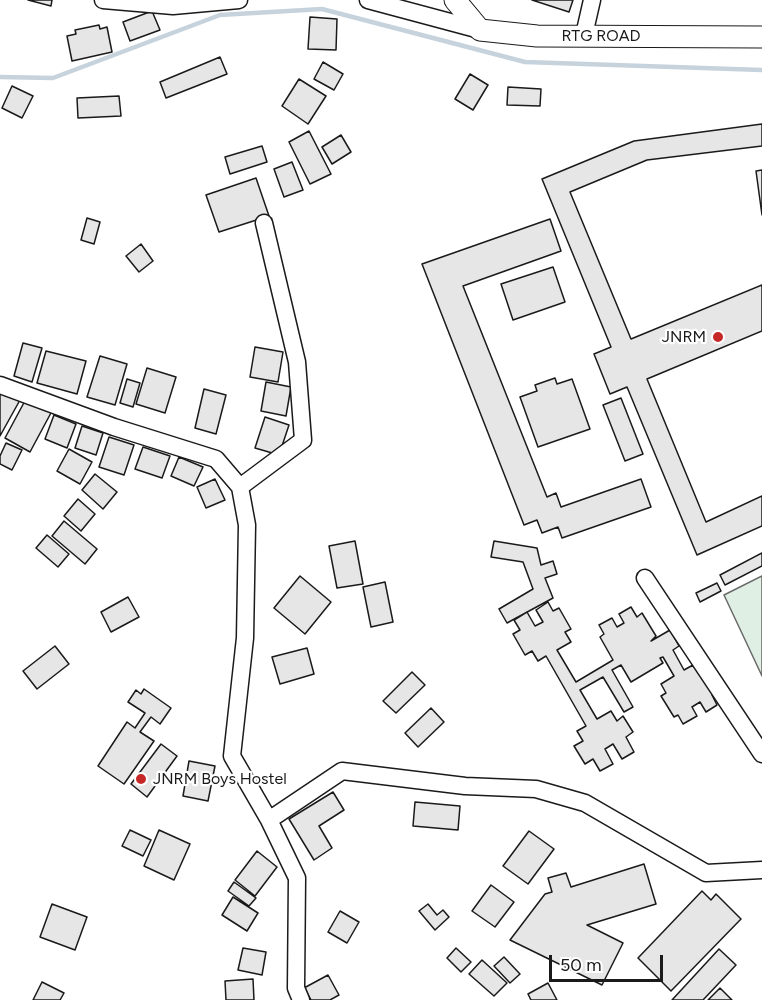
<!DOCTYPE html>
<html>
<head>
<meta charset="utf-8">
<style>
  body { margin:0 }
  #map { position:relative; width:762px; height:1000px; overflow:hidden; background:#fff; font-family:Figtree,sans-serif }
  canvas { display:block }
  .scale { position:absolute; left:549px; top:955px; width:114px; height:27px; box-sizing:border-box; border:3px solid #1a1a1a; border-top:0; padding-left:8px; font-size:18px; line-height:21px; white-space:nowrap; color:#1a1a1a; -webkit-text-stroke:4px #fff; paint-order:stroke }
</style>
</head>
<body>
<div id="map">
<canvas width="762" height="1000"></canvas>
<div class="scale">50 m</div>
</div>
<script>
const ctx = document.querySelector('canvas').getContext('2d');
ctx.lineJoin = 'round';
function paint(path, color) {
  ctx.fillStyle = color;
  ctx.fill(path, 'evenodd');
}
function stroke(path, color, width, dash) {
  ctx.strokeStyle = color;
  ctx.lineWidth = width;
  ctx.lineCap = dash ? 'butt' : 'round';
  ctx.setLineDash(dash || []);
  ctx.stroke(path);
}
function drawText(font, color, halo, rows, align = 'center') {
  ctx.font = font + ' Figtree,sans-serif';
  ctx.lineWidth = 4.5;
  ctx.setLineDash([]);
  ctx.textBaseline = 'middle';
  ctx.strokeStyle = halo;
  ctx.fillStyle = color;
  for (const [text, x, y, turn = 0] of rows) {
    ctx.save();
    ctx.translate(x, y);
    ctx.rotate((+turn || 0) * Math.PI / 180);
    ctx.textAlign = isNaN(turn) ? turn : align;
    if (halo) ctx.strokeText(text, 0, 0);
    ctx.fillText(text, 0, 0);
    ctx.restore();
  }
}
const green = new Path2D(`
  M762,576V676L724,595Z`);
paint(green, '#e0efe3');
stroke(green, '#6a6a6a', 1.5);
stroke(new Path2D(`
  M0,77L53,78L220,15L322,9L525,62L762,70`), '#c6d2dc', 4.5);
const building = new Path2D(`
  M28,0H52L51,6Z
  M532,0H573L569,12Z
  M152,11L160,30L130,41L123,22Z
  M310,17L337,19L336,50L308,49Z
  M99,25L100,29L107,27L112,52L72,61L67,36L76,34L75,30Z
  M220,57L227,74L166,98L160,82Z
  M323,62L343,74L334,90L314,79Z
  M470,74L488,85L473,110L455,99Z
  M299,79L326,96L308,124L282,106Z
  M12,86L33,96L22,118L2,108Z
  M508,87L541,89L540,106L507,105Z
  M119,96L121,116L78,118L77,98Z
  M762,124V146L647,160L570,192L631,339L762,285V331L647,379L706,522L762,496V526L697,555L627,387L610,394L594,354L611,347L542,179L634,141Z
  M309,131L331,174L310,184L289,142Z
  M341,135L351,152L332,164L322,147Z
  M262,146L267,162L230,174L225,157Z
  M292,162L303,190L284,197L274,169Z
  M762,170V215L756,171Z
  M256,178L269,216L219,232L206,195Z
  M87,218L100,222L94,244L81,240Z
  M550,219L561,251L463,286L547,497L556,493L561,507L641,479L651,507L562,538L558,527L542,533L537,520L524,525L422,264Z
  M141,244L153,261L139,272L126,256Z
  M553,267L565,302L513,320L501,284Z
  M23,343L42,348L32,382L14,376Z
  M255,347L283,352L278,382L250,377Z
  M46,351L86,361L77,394L37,383Z
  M100,356L127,364L115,405L87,397Z
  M147,368L176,377L165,413L136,404Z
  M555,378L557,384L572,379L590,429L538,447L520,397L537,391L535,385Z
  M127,379L140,383L133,407L120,403Z
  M266,382L291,387L286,416L261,411Z
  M0,389L20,400L0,436Z
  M204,389L226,395L216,434L195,428Z
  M27,397L52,411L30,452L5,438Z
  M621,398L643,454L625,461L603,405Z
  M54,415L76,424L67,448L45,439Z
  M265,417L289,425L279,455L255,448Z
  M82,426L103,433L96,455L75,448Z
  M109,437L134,445L124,475L99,467Z
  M6,443L22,450L12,470L0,464V456Z
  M143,447L170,456L162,478L135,469Z
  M69,449L92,462L80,484L57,471Z
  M179,457L203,467L194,486L171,476Z
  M95,474L117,492L103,509L82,490Z
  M215,479L225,500L206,508L197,487Z
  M78,499L95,514L81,531L64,516Z
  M64,521L97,549L85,564L52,536Z
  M47,535L69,554L58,567L36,548Z
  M355,541L363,584L337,588L329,546Z
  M494,541L537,548L541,565L553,561L557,574L545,578L553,598L507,623L499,609L533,589L523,562L491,557Z
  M762,553V566L725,585L720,575Z
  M300,576L331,602L305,634L274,608Z
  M385,582L393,622L371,627L363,587Z
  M717,583L721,591L700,602L696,593Z
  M128,597L139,617L111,632L101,612Z
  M548,602L553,611L559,608L571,629L565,632L571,642L557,650L576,682L613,660L600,637L604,634L599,625L612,618L617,627L624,623L619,614L631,607L637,617L642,613L656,636L651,641L670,630L679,646L673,650L684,670L693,665L699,674L704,671L716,693L712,695L717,705L706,712L700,702L692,707L697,716L683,724L678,715L674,717L661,696L666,693L661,684L674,676L663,657L660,658L663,663L631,682L621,665L612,670L633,707L624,712L603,677L580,690L597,719L611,711L617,721L623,716L633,732L626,737L634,752L622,759L613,744L605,749L613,764L600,771L593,759L585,764L574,746L583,741L577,731L586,726L546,656L538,661L532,651L525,655L513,634L520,630L514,620L527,612L535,626L543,622L536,610Z
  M55,646L69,664L37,689L23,671Z
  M307,648L314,674L280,684L272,657Z
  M412,672L425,685L396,713L383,701Z
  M144,689L171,708L160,724L151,717L140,732L154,741L124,784L98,766L127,722L135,728L145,713L128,702L136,690L141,694Z
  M431,708L444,722L418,747L405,733Z
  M161,744L177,756L147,797L131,784Z
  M189,761L215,766L208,801L183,796Z
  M333,792L344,810L319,826L332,848L314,860L289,819Z
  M415,802L460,806L458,830L413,826Z
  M130,830L151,840L143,856L122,846Z
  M159,830L190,844L174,880L144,866Z
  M529,831L554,849L528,884L503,866Z
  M257,851L277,867L255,896L235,880Z
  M644,864L656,904L587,925L623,943L602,985L510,940L545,894L552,892L548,878L566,873L571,887Z
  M234,882L256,898L249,906L228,891Z
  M491,885L514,902L495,927L472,911Z
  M702,891L711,900L716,894L741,919L671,991L638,958Z
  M233,897L258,913L247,931L222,915Z
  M52,904L87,917L75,950L40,937Z
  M428,904L437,915L443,910L449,917L435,930L419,911Z
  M340,911L359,922L347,943L328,932Z
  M243,948L266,952L262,975L238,970Z
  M456,948L471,962L461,972L447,958Z
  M719,949L736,965L703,1000H672Z
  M504,957L520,974L510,983L494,966Z
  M482,960L507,983L494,996L469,974Z
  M328,975L339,995L330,1000H311L304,988Z
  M253,979L254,1000H226L225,981Z
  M42,982L64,993L60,1000H33Z
  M548,983L557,1000H531L528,994Z
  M720,988L732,1000H708Z`);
paint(building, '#e6e6e6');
stroke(building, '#1a1a1a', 1.5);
const minor = new Path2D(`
  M103,0L173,6L239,0
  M368,0L480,30
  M584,35L592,0
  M0,385L114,427L216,459L240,487L247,525L245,638L232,756L269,820L297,878L296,988L301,1000
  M240,487L303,440L297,362L264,223
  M645,578L762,754
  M269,820L342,771L465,786L536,789L585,803L706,873L762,870`);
const major = new Path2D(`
  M455,0L480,30L537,36L762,37`);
stroke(minor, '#1a1a1a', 19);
stroke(major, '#1a1a1a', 23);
stroke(minor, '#fff', 16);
stroke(major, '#fff', 21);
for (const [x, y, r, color] of [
  [718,337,6,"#c62828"],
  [141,779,6,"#c62828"]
]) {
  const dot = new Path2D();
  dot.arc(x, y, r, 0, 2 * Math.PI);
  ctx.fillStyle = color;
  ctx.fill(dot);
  stroke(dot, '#fff', 2);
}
drawText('16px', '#1a1a1a', '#fff', [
  ["RTG ROAD",601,36]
]);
drawText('16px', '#1a1a1a', '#fff', [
  ["JNRM",706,337],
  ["JNRM Boys Hostel",153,779,"left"]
], 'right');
</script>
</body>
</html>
